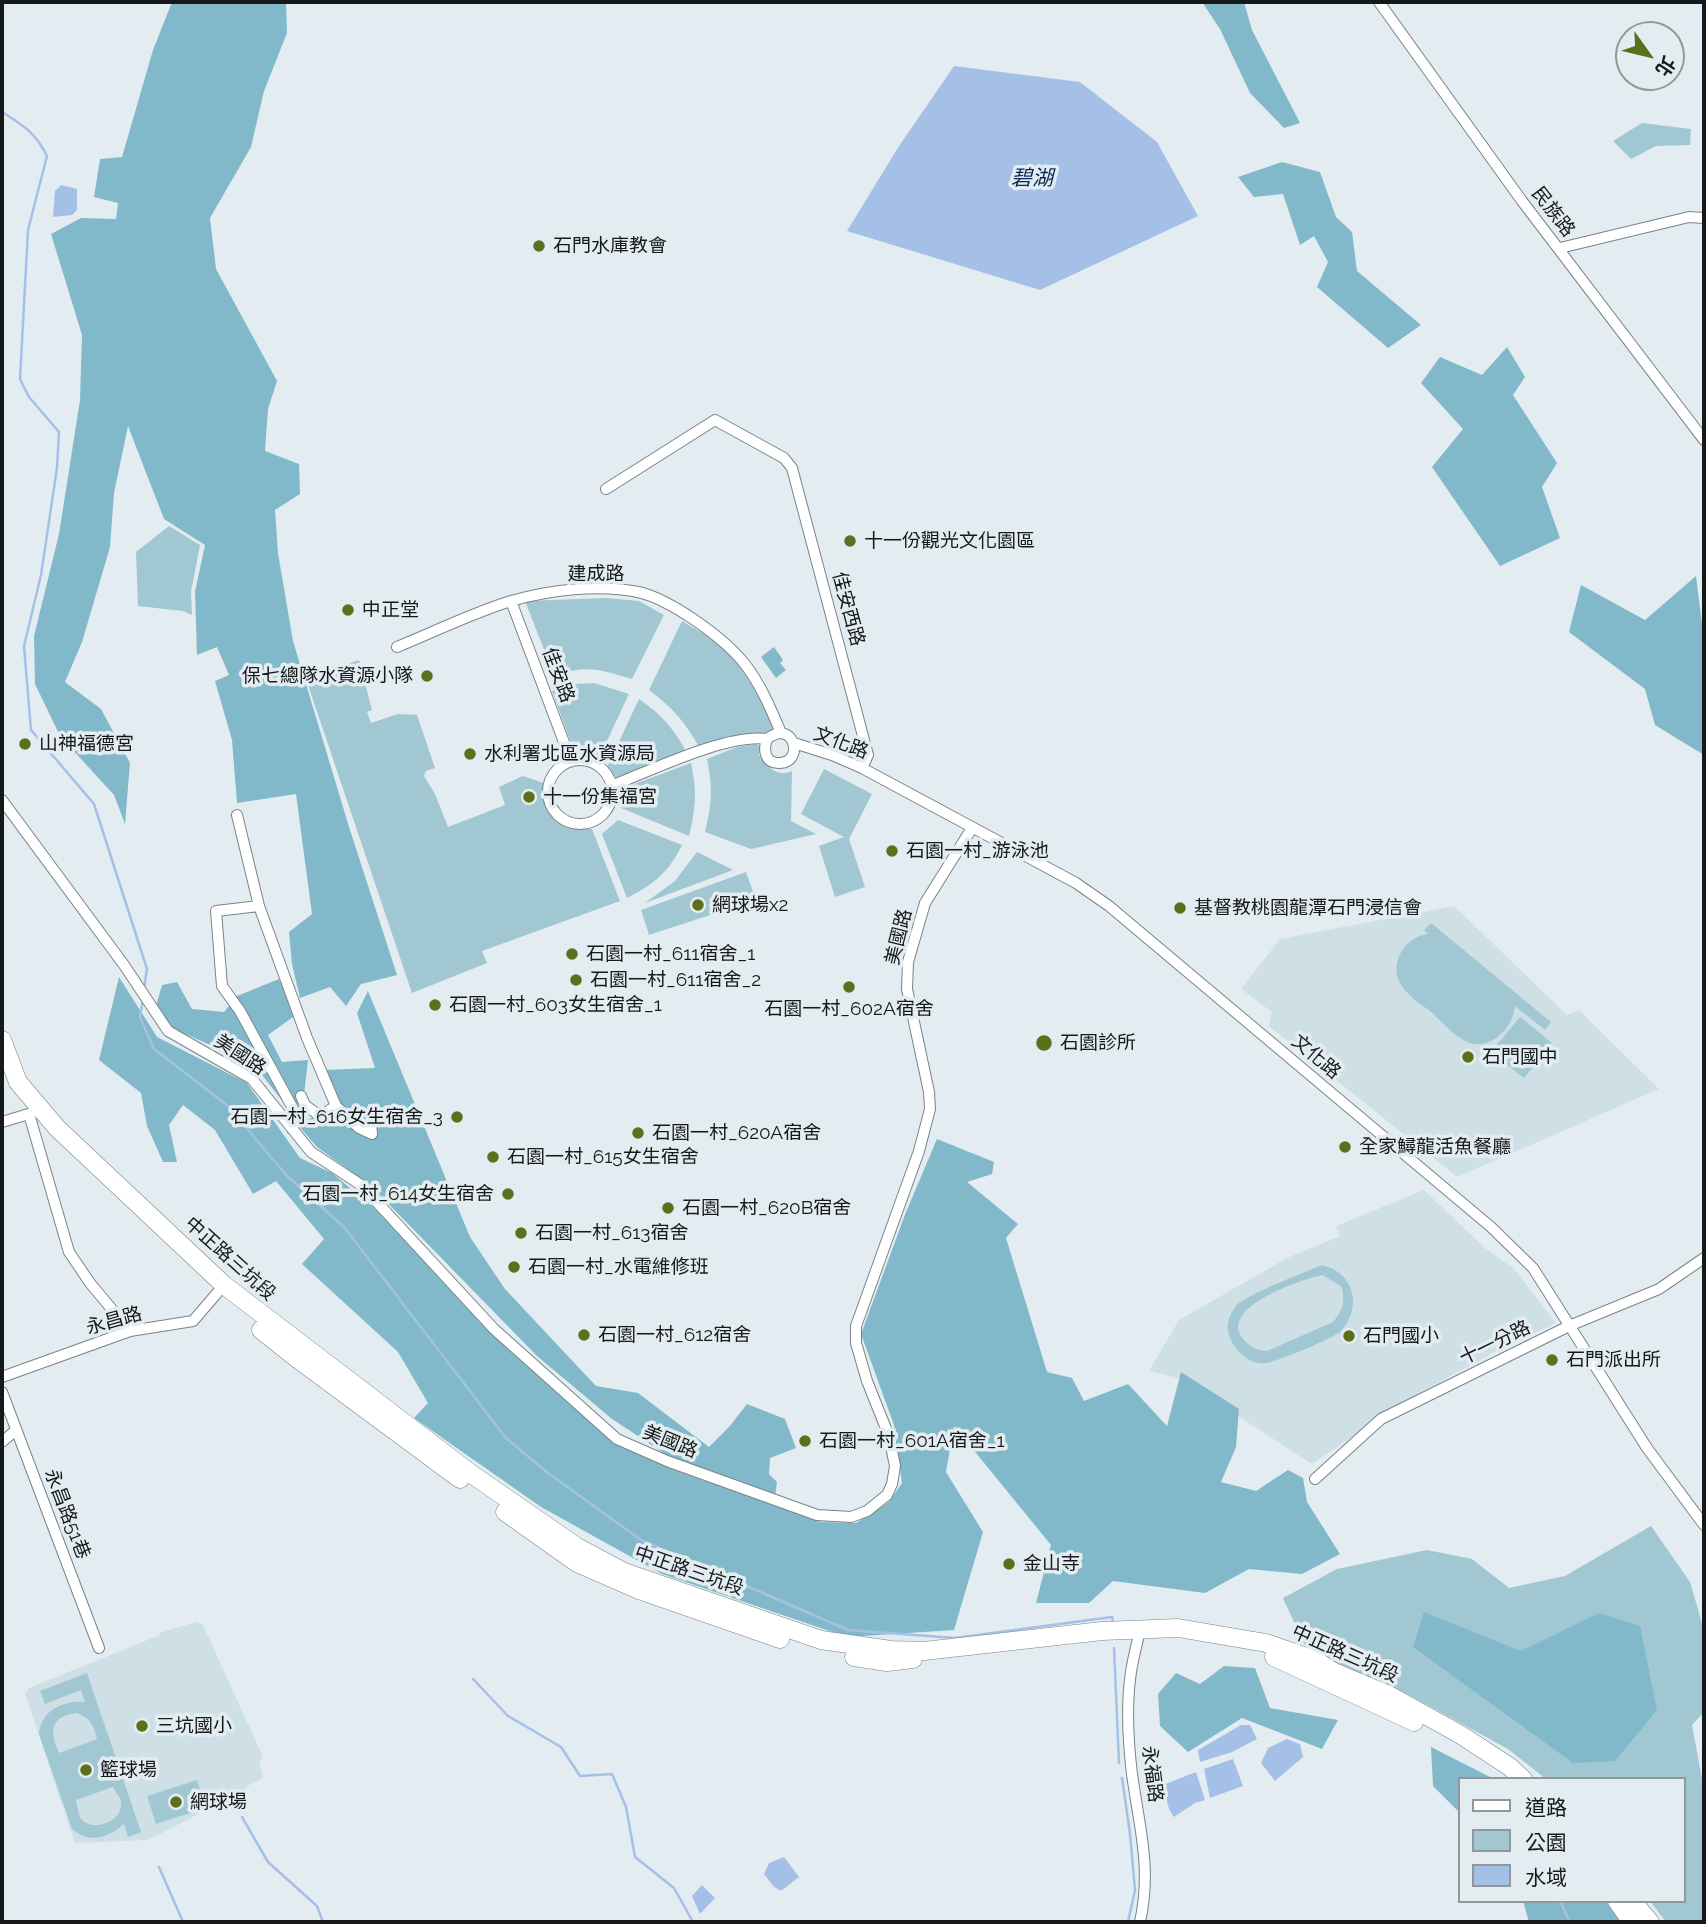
<!DOCTYPE html>
<html>
<head>
<meta charset="utf-8">
<style>
  body { margin:0 }
  #map { position:relative; width:1706px; height:1924px; overflow:hidden; background:#e3ecf0; font-family:Raleway,"Noto Sans TC",sans-serif }
  canvas { display:block }
  .frame { position:absolute; inset:0; border:4px solid #16191a; pointer-events:none }
  .legend { position:absolute; left:1458px; top:1777px; width:228px; height:126px; box-sizing:border-box; background:#e3ecf0; border:2px solid #91989a; margin:0; padding:9px 12px; list-style:none; font-size:21px; color:#16191a }
  .legend li { display:flex; align-items:center; gap:14px; height:35px }
  .legend b { width:35px; border:2px solid #91989a }
  .north { position:absolute; left:1615px; top:21px; width:70px; height:70px; box-sizing:border-box; background:#e3ecf0; border:2px solid #91989a; border-radius:50%; rotate:124deg; font-size:19px; font-weight:700; line-height:28px; text-align:center; color:#16191a }
  .north::after { content:''; display:block; margin:auto; width:24px; height:32px; background:#5b6f1d; clip-path:polygon(50% 0,100% 100%,50% 72%,0 100%) }
</style>
</head>
<body>
<div id="map">
<canvas width="1706" height="1924"></canvas>
<div class="frame"></div>
<ul class="legend">
<li><b style="height:9px;background:#fff"></b>道路</li>
<li><b style="height:19px;background:#a1c7d3"></b>公園</li>
<li><b style="height:19px;background:#a5c0e6"></b>水域</li>
</ul>
<div class="north">北</div>
</div>
<script>
const ctx = document.querySelector('canvas').getContext('2d');
ctx.lineJoin = 'round';
function paint(path, color) {
  ctx.fillStyle = color;
  ctx.fill(path, 'evenodd');
}
function stroke(path, color, width, dash) {
  ctx.strokeStyle = color;
  ctx.lineWidth = width;
  ctx.lineCap = dash ? 'butt' : 'round';
  ctx.setLineDash(dash || []);
  ctx.stroke(path);
}
function drawText(font, color, halo, rows, align = 'center') {
  ctx.font = font + ' Raleway,"Noto Sans TC",sans-serif';
  ctx.lineWidth = 7;
  ctx.setLineDash([]);
  ctx.textBaseline = 'middle';
  ctx.strokeStyle = halo;
  ctx.fillStyle = color;
  for (const [text, x, y, turn = 0] of rows) {
    ctx.save();
    ctx.translate(x, y);
    ctx.rotate((+turn || 0) * Math.PI / 180);
    ctx.textAlign = isNaN(turn) ? turn : align;
    if (halo) ctx.strokeText(text, 0, 0);
    ctx.fillText(text, 0, 0);
    ctx.restore();
  }
}
paint(new Path2D(`
  M1454,906L1567,1015L1579,1010L1659,1089L1457,1177L1269,1026L1272,1012L1241,989L1280,939Z
  M1424,1190L1485,1248L1514,1269L1556,1323L1500,1349L1405,1401L1312,1464L1179,1378L1149,1371L1179,1320L1287,1258L1340,1236L1336,1226Z
  M196,1622L203,1625L263,1757L259,1763L263,1778L249,1785L243,1791L148,1840L75,1843L25,1694L29,1688L160,1635L159,1633Z`), '#cee0e6');
paint(new Path2D(`
  M1642,123L1691,129L1690,145L1656,146L1631,159L1613,141Z
  M169,526L200,545L191,592L192,615L183,611L138,606L136,552Z
  M605,598L639,601L664,615L632,679C598,669 589,665 554,675L525,601Z
  M682,621C693,628 706,634 716,642C745,665 761,700 776,734L700,749C687,724 672,707 649,690Z
  M359,660L372,710L367,712L371,723L398,714L417,715L435,768L426,771L424,776L435,794L448,827L505,805L499,787L523,776L555,787C549,813 566,830 592,829L620,901L482,951L487,963L412,993L306,679Z
  M594,683L629,694L597,762L585,758L577,759L552,691L574,684Z
  M639,699C661,714 675,730 687,753L618,780L607,767Z
  M756,744L761,746L759,755C769,767 776,778 792,771L791,821L816,834L751,849L705,832C712,803 713,788 707,759L737,747Z
  M691,763C697,792 696,807 689,836L621,808V789Z
  M824,769L872,794L849,839L865,887L835,897L819,846L844,837L801,814Z
  M618,820L682,845C669,872 653,885 627,898L602,834Z
  M697,852L733,870L645,903L675,881Z
  M746,872L756,900L649,935L641,910Z
  M1431,923L1551,1022L1545,1030L1515,1006C1513,1028 1491,1051 1467,1042C1454,1036 1441,1021 1430,1011C1419,1003 1405,994 1399,981C1390,960 1407,936 1428,934L1424,930Z
  M1520,1017L1552,1043L1524,1078L1491,1052Z
  M1322,1265C1354,1272 1363,1307 1341,1331C1333,1339 1278,1361 1266,1363C1252,1365 1238,1354 1232,1342C1225,1329 1227,1319 1235,1307C1243,1296 1305,1272 1322,1265ZM1322,1275L1341,1286C1346,1300 1343,1311 1333,1322L1267,1351C1258,1351 1249,1346 1243,1339C1218,1307 1301,1280 1322,1275Z
  M1651,1526L1690,1582L1704,1630V1712L1692,1725L1704,1790V1922H1666L1650,1901H1683V1779H1546L1508,1749L1409,1695L1307,1650L1283,1598L1337,1569L1427,1550L1472,1559L1509,1588L1565,1576Z
  M87,1673L141,1832L128,1837L124,1824C108,1838 90,1844 72,1829L39,1734C41,1710 64,1700 85,1702L81,1690L45,1704L40,1691ZM76,1713C90,1717 94,1726 97,1739L59,1753C50,1732 49,1717 76,1713ZM113,1787C115,1791 120,1797 121,1802C124,1822 90,1834 80,1817C78,1812 77,1805 76,1800Z
  M197,1780L206,1808L156,1824L147,1796Z`), '#a1c7d3');
paint(new Path2D(`
  M172,2H286L287,33L264,91L251,147L210,218L216,269L277,381L268,409L265,451L299,464L300,494L275,510L278,553L293,641L349,827L397,975L361,984L346,1006L330,987L300,998L292,964L289,932L312,914L296,794L237,803L232,740L215,681L229,675L217,647L197,655L195,592L205,545L164,519L128,426L114,493L110,547L82,642L65,682L101,709L130,763L125,824L114,795L60,736L35,684L34,636L59,534L80,400L82,335L51,234L81,218L116,219L118,203L94,197L100,159L122,157L153,50Z
  M1202,2H1244L1252,30L1300,123L1284,128L1250,93L1220,29Z
  M1282,162L1320,172L1336,217L1352,232L1357,271L1421,325L1388,348L1317,287L1328,262L1314,236L1300,245L1283,194L1254,197L1238,177Z
  M1507,347L1525,377L1513,395L1557,463L1542,487L1560,538L1500,566L1432,467L1463,429L1421,383L1440,357L1482,375Z
  M1696,576L1704,640V755L1655,725L1645,689L1569,632L1581,585L1645,620Z
  M774,647L783,660L780,663L786,670L776,678L761,657Z
  M119,977L157,1037L247,1083L300,1158L332,1173L385,1217L563,1397L669,1468L821,1522L856,1523L889,1502L902,1483L894,1425L861,1334L906,1212L937,1139L994,1162L992,1174L967,1182L1018,1224L1006,1238L1047,1372L1072,1378L1084,1401L1128,1384L1167,1426L1181,1372L1239,1409L1236,1447L1221,1482L1256,1491L1288,1470L1303,1478L1307,1502L1340,1554L1302,1574L1249,1569L1205,1593L1113,1581L1089,1603H1036L1051,1545L954,1426L946,1472L983,1532L954,1630L847,1637L662,1574L541,1507L414,1418L428,1403L398,1352L302,1264L324,1239L276,1181L253,1194L215,1130L183,1105L169,1125L177,1162H163L147,1126L141,1093L99,1060Z
  M279,979L296,1015L268,1035L282,1062L308,1060L304,1095L291,1112L262,1075L228,1053L172,1028L156,1006L162,985L177,982L192,1009L224,1012L237,996Z
  M368,991L470,1237L505,1289L596,1386L638,1393L709,1447L729,1427L747,1404L785,1419L796,1448L770,1458L769,1474L777,1482L775,1496L673,1459L612,1419L537,1356L371,1186L317,1147L297,1124L333,1109L323,1070L375,1068L357,1013Z
  M1424,1612L1521,1651L1599,1613L1640,1626L1657,1710L1615,1761L1573,1763L1413,1647Z
  M1224,1666L1255,1668L1270,1708L1338,1720L1322,1749L1242,1718L1188,1752L1160,1726L1158,1694L1176,1673L1200,1684Z
  M1431,1747L1494,1779H1459V1812L1433,1786Z
  M1523,1901H1608L1620,1922H1529Z`), '#82b9ca');
paint(new Path2D(`
  M954,66L1080,82L1157,142L1198,216L1040,290L847,231L899,146Z
  M61,185L77,189V210L72,215L53,217L55,191Z
  M1241,1725H1250L1257,1739L1232,1752L1200,1762L1198,1750Z
  M1287,1739L1300,1744L1303,1757L1275,1781L1261,1763L1268,1748Z
  M1233,1759L1243,1786L1210,1798L1204,1769Z
  M1196,1772L1205,1800L1195,1803L1174,1817L1169,1809L1163,1785Z
  M784,1857L799,1877L781,1891L774,1887L764,1874L769,1863Z
  M702,1885L715,1898L700,1914L692,1896Z`), '#a5c0e6');
stroke(new Path2D(`
  M2,112C24,126 35,132 47,156L28,230L20,379L29,397L59,432L57,468L41,575L24,646L31,730L94,804L147,969L144,989
  M143,999L140,1017L154,1049L227,1105L287,1176L344,1227L506,1438L548,1473L641,1540L848,1630L955,1638L1112,1617L1113,1622
  M1114,1648L1119,1763
  M473,1679L508,1716L561,1747L580,1776L612,1774L626,1807L635,1857L674,1888L693,1922
  M1122,1778L1130,1834L1135,1890L1128,1922
  M242,1817L268,1862L317,1906L323,1922
  M159,1867L183,1922
  M1560,1901L1570,1922`), '#a5c0e6', 2.5);
const street = new Path2D(`
  M1379,2L1522,201L1704,440
  M1560,248L1689,217L1704,218
  M606,489L715,420L784,458L792,468L868,755L862,768
  M511,601L571,761
  M397,647C434,632 472,613 511,601C549,590 598,584 638,592C670,599 723,637 744,663C760,683 771,709 781,733
  M794,743L832,755L862,768L1076,883L1109,906L1491,1227L1533,1268L1647,1448L1704,1525
  M548 792a32 32 0 1 1 64 0a32 32 0 1 1-64 0Z
  M611,786C650,771 727,733 767,739C794,718 805,762 780,763C765,764 763,750 767,739
  M2,800L124,965L168,1031L252,1079L311,1152L361,1185L494,1329L617,1439L667,1461L817,1515L851,1517L867,1511L887,1495L892,1484L895,1466L889,1436L867,1381L856,1343V1326L919,1151L930,1109L929,1092L907,989L908,962L925,903L972,828
  M237,815L259,906L216,911L222,986L240,1011L297,1116L292,1129
  M259,906L307,1038L336,1106L320,1116L305,1105L301,1096
  M336,1106L359,1128L372,1134L371,1122
  M29,1114L69,1252L90,1283L130,1331
  M2,1122L32,1113
  M2,1377L130,1331L193,1321L224,1285
  M2,1392L99,1648
  M2,1442L16,1430
  M1315,1479L1381,1419L1569,1326L1659,1289L1704,1258
  M1140,1922C1152,1868 1139,1826 1132,1774C1128,1741 1126,1705 1131,1672C1133,1658 1137,1644 1140,1630`);
const primary = new Path2D(`
  M2,1040L18,1082L57,1128L224,1285L470,1473L577,1547L624,1572L821,1640L891,1650L924,1651L1102,1631L1178,1628L1266,1643L1315,1660L1334,1672L1389,1695L1461,1735L1510,1767L1523,1779
  M261,1330L295,1357L460,1479
  M505,1512L577,1563L639,1590L780,1639
  M854,1657L887,1662L913,1659
  M1274,1657L1414,1722
  M1617,1901L1632,1922
  M1632,1901L1650,1922`);
stroke(street, '#7a8386', 12);
stroke(primary, '#7a8386', 19);
stroke(street, '#fff', 10);
stroke(primary, '#fff', 18);
for (const [x, y, r, color] of [
  [539,246,7,"#5b6f1d"],
  [850,541,7,"#5b6f1d"],
  [348,610,7,"#5b6f1d"],
  [427,676,7,"#5b6f1d"],
  [25,744,7,"#5b6f1d"],
  [470,754,7,"#5b6f1d"],
  [529,797,7,"#5b6f1d"],
  [892,851,7,"#5b6f1d"],
  [698,905,7,"#5b6f1d"],
  [1180,908,7,"#5b6f1d"],
  [572,954,7,"#5b6f1d"],
  [576,980,7,"#5b6f1d"],
  [849,987,7,"#5b6f1d"],
  [435,1005,7,"#5b6f1d"],
  [1044,1043,9,"#5b6f1d"],
  [1468,1057,7,"#5b6f1d"],
  [457,1117,7,"#5b6f1d"],
  [638,1133,7,"#5b6f1d"],
  [1345,1147,7,"#5b6f1d"],
  [493,1157,7,"#5b6f1d"],
  [508,1194,7,"#5b6f1d"],
  [668,1208,7,"#5b6f1d"],
  [521,1233,7,"#5b6f1d"],
  [514,1267,7,"#5b6f1d"],
  [584,1335,7,"#5b6f1d"],
  [1349,1336,7,"#5b6f1d"],
  [1552,1360,7,"#5b6f1d"],
  [805,1441,7,"#5b6f1d"],
  [1009,1564,7,"#5b6f1d"],
  [142,1726,7,"#5b6f1d"],
  [86,1770,7,"#5b6f1d"],
  [176,1802,7,"#5b6f1d"]
]) {
  const dot = new Path2D();
  dot.arc(x, y, r, 0, 2 * Math.PI);
  ctx.fillStyle = color;
  ctx.fill(dot);
  stroke(dot, '#e3ecf0', 2.5);
}
drawText('19px', '#16191a', '#e3ecf0', [
  ["民族路",1553,212,52],
  ["建成路",596,574],
  ["佳安西路",848,609,75],
  ["佳安路",558,675,69],
  ["文化路",841,743,21],
  ["美國路",899,937,-76],
  ["美國路",240,1055,33],
  ["文化路",1316,1057,40],
  ["中正路三坑段",230,1259,42],
  ["永昌路",114,1321,-16],
  ["十一分路",1495,1343,-26],
  ["美國路",670,1442,22],
  ["永昌路51巷",67,1514,69],
  ["中正路三坑段",689,1571,19],
  ["中正路三坑段",1345,1654,24],
  ["永福路",1152,1774,83]
]);
drawText('19px', '#16191a', '#e3ecf0', [
  ["石門水庫教會",553,246],
  ["十一份觀光文化園區",864,541],
  ["中正堂",362,610],
  ["保七總隊水資源小隊",413,676,"right"],
  ["山神福德宮",39,744],
  ["水利署北區水資源局",484,754],
  ["十一份集福宮",543,797],
  ["石園一村_游泳池",906,851],
  ["網球場x2",712,905],
  ["基督教桃園龍潭石門浸信會",1194,908],
  ["石園一村_611宿舍_1",586,954],
  ["石園一村_611宿舍_2",590,980],
  ["石園一村_603女生宿舍_1",449,1005],
  ["石園一村_602A宿舍",849,1009,"center"],
  ["石園診所",1060,1043],
  ["石門國中",1482,1057],
  ["石園一村_616女生宿舍_3",443,1117,"right"],
  ["石園一村_620A宿舍",652,1133],
  ["全家鱘龍活魚餐廳",1359,1147],
  ["石園一村_615女生宿舍",507,1157],
  ["石園一村_614女生宿舍",494,1194,"right"],
  ["石園一村_620B宿舍",682,1208],
  ["石園一村_613宿舍",535,1233],
  ["石園一村_水電維修班",528,1267],
  ["石園一村_612宿舍",598,1335],
  ["石門國小",1363,1336],
  ["石門派出所",1566,1360],
  ["石園一村_601A宿舍_1",819,1441],
  ["金山寺",1023,1564],
  ["三坑國小",156,1726],
  ["籃球場",100,1770],
  ["網球場",190,1802]
], 'left');
drawText('italic 21px', '#062957', '#e3ecf0', [
  ["碧湖",1032,179]
]);
</script>
</body>
</html>
